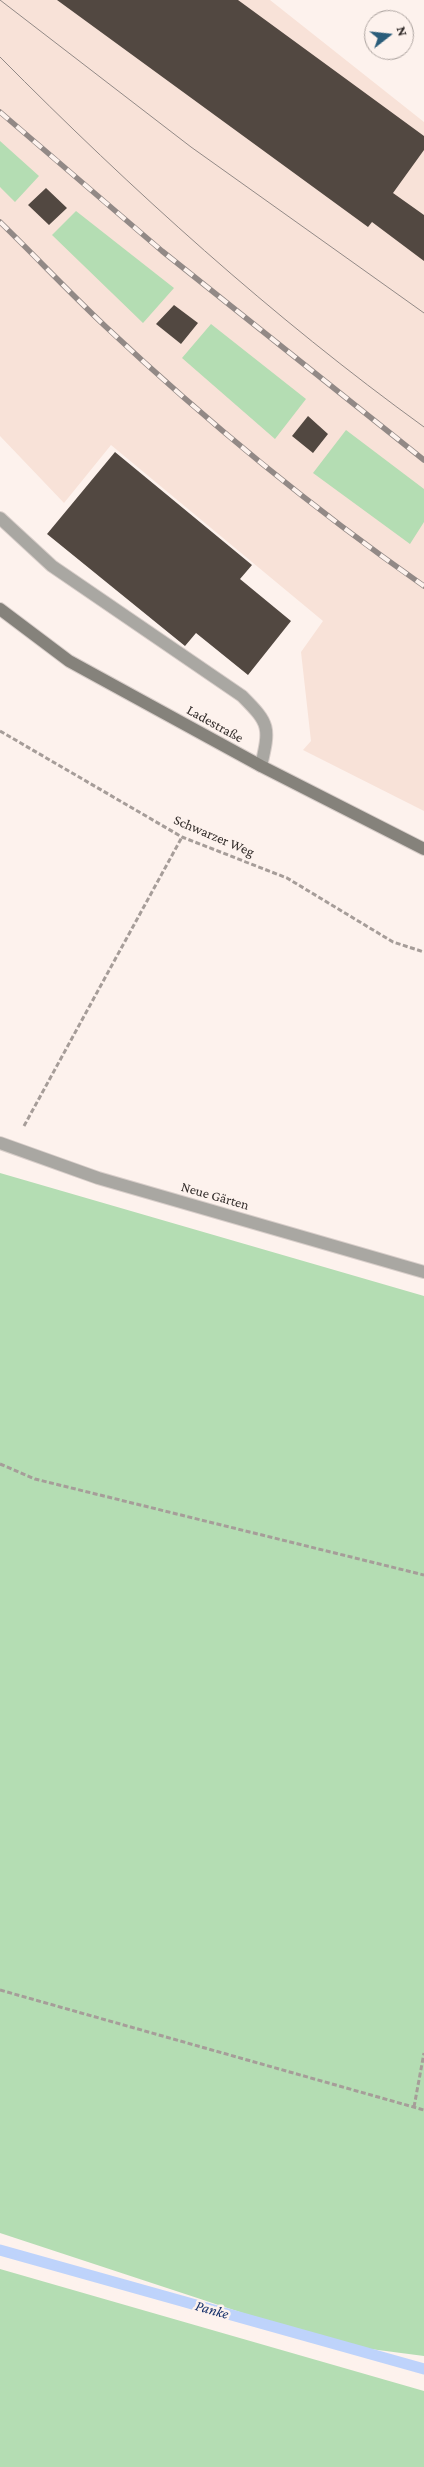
<!DOCTYPE html>
<html>
<head>
<meta charset="utf-8">
<style>
  body { margin:0 }
  #map { position:relative; width:424px; height:2467px; overflow:hidden; background:#fdf2ed; font-family:"Crimson Pro",serif }
  canvas { display:block }
  .north { position:absolute; left:364px; top:10px; width:50px; height:50px; box-sizing:border-box; background:#fdf2ed; border:1px solid #aca39f; border-radius:50%; rotate:74deg; font-size:14px; font-weight:700; line-height:20px; text-align:center; color:#322c2a }
  .north::after { content:''; display:block; margin:auto; width:18px; height:22px; background:#2a5d7a; clip-path:polygon(50% 0,100% 100%,50% 72%,0 100%) }
</style>
</head>
<body>
<div id="map">
<canvas width="424" height="2467"></canvas>
<div class="north">N</div>
</div>
<script>
const ctx = document.querySelector('canvas').getContext('2d');
ctx.lineJoin = 'round';
function paint(path, color) {
  ctx.fillStyle = color;
  ctx.fill(path, 'evenodd');
}
function stroke(path, color, width, dash) {
  ctx.strokeStyle = color;
  ctx.lineWidth = width;
  ctx.lineCap = dash ? 'butt' : 'round';
  ctx.setLineDash(dash || []);
  ctx.stroke(path);
}
function drawText(font, color, halo, rows, align = 'center') {
  ctx.font = font + ' "Crimson Pro",serif';
  ctx.lineWidth = 5;
  ctx.setLineDash([]);
  ctx.textBaseline = 'middle';
  ctx.strokeStyle = halo;
  ctx.fillStyle = color;
  for (const [text, x, y, turn = 0] of rows) {
    ctx.save();
    ctx.translate(x, y);
    ctx.rotate((+turn || 0) * Math.PI / 180);
    ctx.textAlign = isNaN(turn) ? turn : align;
    if (halo) ctx.strokeText(text, 0, 0);
    ctx.fillText(text, 0, 0);
    ctx.restore();
  }
}
paint(new Path2D(`
  M0,0H270L424,122V811L303,750L311,741L301,652L323,621L111,445L64,503L0,436Z`), '#f8e2d8');
paint(new Path2D(`
  M0,141L39,176L15,202L0,187Z
  M76,211L174,288L143,323L52,235Z
  M211,324L306,399L275,439L182,358Z
  M346,430L424,489V522L410,544L313,473Z
  M0,1173L424,1296V2356L340,2345L0,2233Z
  M0,2269L424,2391V2467H0Z`), '#b4ddb3');
stroke(new Path2D(`
  M0,2250L424,2369`), '#bed3fb', 11);
paint(new Path2D(`
  M57,0H238L424,136V150L393,193L424,215V261L372,222L368,227Z
  M46,188L67,208L49,225L28,205Z
  M174,305L198,323L181,344L156,324Z
  M308,416L328,434L313,453L292,436Z
  M115,452L252,565L240,579L291,621L248,675L196,633L185,646L47,534Z`), '#524841');
const lane = new Path2D(`
  M0,518L52,566L242,696C270,724 270,727 261,766
  M0,1143L98,1178L424,1272`);
const secondary = new Path2D(`
  M0,609L69,661L261,766L424,849`);
stroke(lane, '#d8ceca', 14);
stroke(secondary, '#d8ceca', 14);
stroke(new Path2D(`
  M0,731L182,837L287,878L393,942L424,952
  M24,1126L182,837
  M0,1464L35,1479L424,1575
  M0,1990L424,2110
  M414,2107L424,2053`), '#a69d99', 3, [5, 2.5]);
stroke(lane, '#a9a7a2', 12);
stroke(secondary, '#85827b', 12);
stroke(new Path2D(`
  M0,0L191,147L424,313
  M0,57C132,190 272,317 424,427`), '#928986', 1);
const rail = new Path2D(`
  M0,112L162,251L424,460
  M0,222C35,256 69,292 105,326C204,419 312,508 424,586`);
stroke(rail, '#928986', 5.5);
stroke(rail, '#fdf2ed', 4, [11]);
drawText('14px', '#322c2a', '#fdf2ed', [
  ["Ladestraße",215,724,29],
  ["Schwarzer Weg",214,836,23],
  ["Neue Gärten",215,1196,16]
]);
drawText('italic 15px', '#18326c', '#fdf2ed', [
  ["Panke",212,2310,16]
]);
</script>
</body>
</html>
